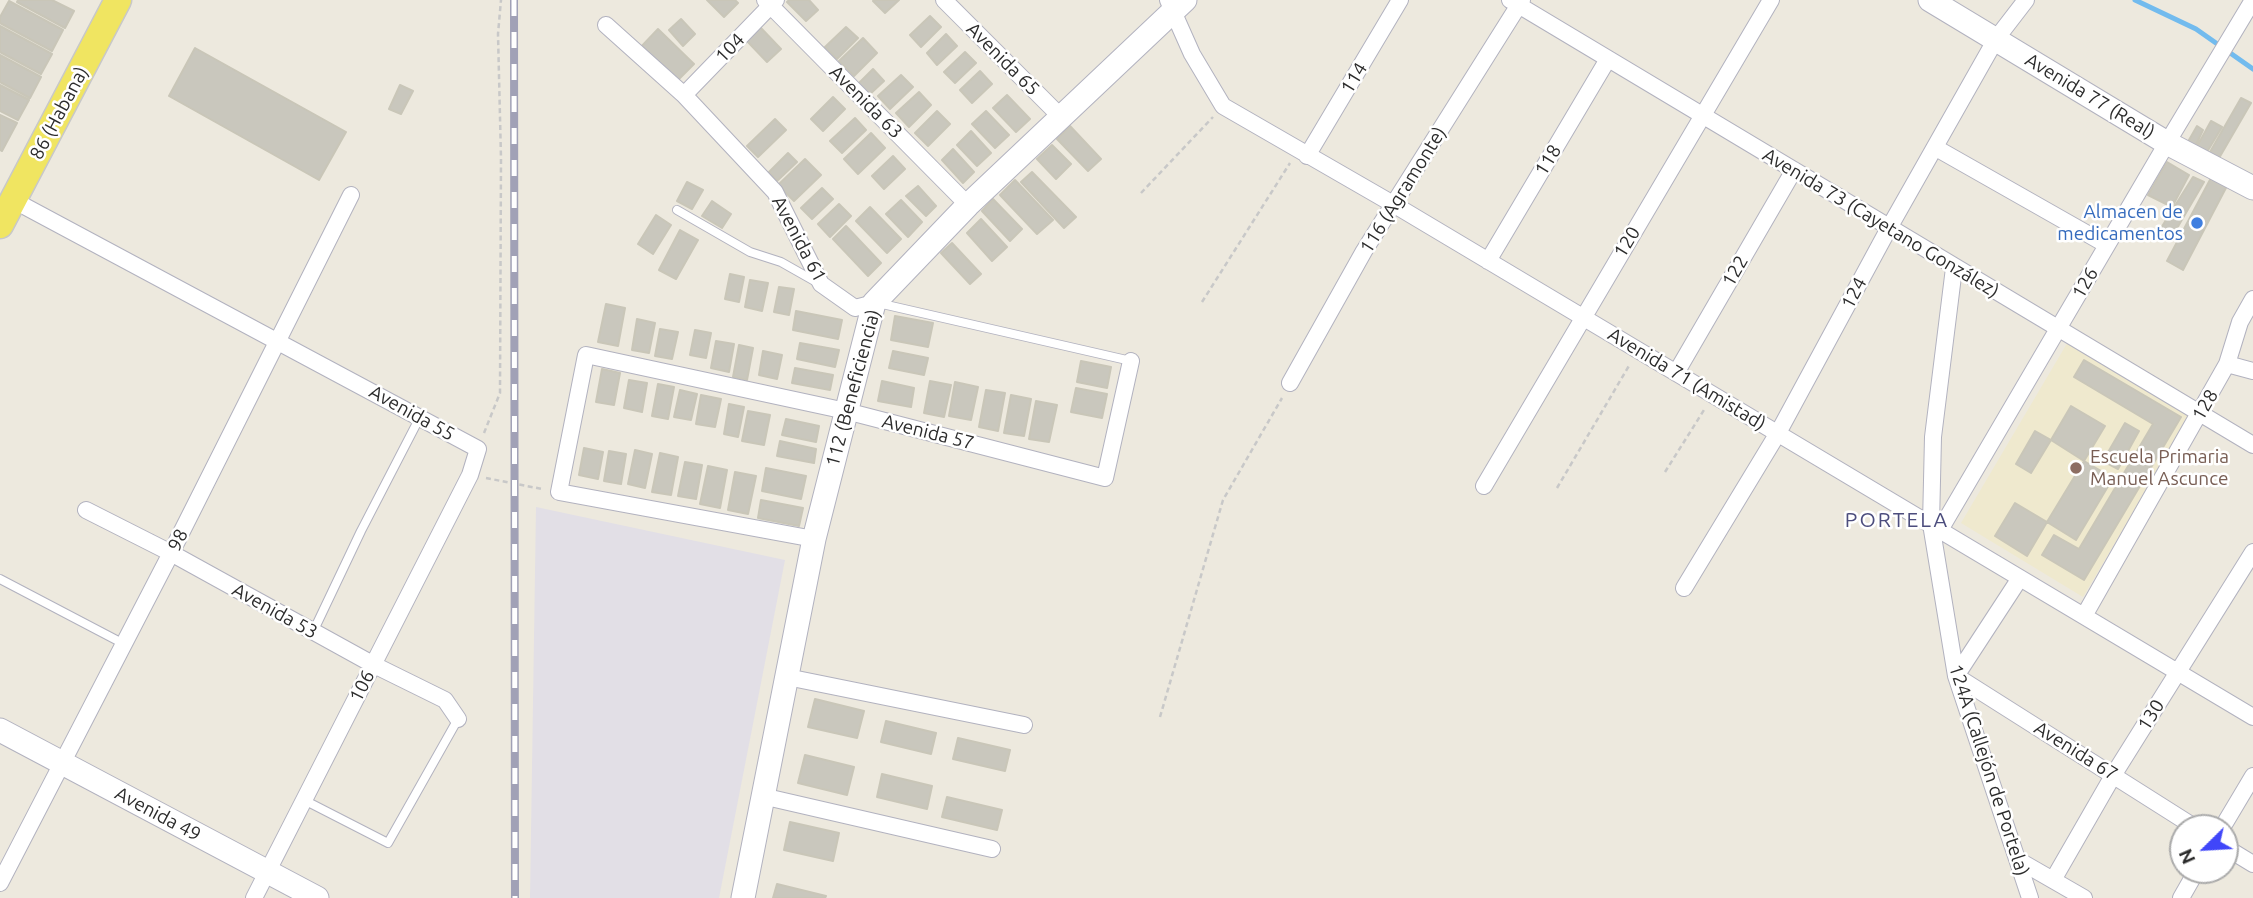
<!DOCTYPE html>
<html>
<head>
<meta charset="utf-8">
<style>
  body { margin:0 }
  #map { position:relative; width:2253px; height:898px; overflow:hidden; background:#ede9de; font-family:Ubuntu,sans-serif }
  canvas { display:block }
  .north { position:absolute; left:2169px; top:814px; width:70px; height:70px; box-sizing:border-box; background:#fff; border:2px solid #ababab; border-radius:50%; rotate:246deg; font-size:19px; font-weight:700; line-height:28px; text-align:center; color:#2c2c2c }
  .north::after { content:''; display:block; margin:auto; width:24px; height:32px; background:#4046f9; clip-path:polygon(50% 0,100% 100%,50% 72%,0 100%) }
</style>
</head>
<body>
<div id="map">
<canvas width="2253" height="898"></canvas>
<div class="north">N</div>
</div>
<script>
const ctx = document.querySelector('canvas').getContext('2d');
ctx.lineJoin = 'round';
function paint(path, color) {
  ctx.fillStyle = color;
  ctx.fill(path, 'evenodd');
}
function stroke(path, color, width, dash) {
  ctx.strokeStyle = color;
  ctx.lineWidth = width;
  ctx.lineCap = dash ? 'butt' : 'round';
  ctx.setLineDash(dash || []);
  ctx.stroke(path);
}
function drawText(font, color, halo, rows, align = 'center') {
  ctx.font = font + ' Ubuntu,sans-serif';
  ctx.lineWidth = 5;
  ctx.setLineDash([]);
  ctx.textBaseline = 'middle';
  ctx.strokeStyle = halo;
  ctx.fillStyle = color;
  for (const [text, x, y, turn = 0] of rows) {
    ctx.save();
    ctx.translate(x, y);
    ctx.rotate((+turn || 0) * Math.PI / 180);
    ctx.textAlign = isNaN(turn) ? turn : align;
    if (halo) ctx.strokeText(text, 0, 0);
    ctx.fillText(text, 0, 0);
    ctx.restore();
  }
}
paint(new Path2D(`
  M536,507L785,560L719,898H530Z`), '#e2dfe6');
paint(new Path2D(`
  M2069,340L2192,413L2083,597L1961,523Z`), '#efe9ce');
stroke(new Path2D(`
  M2135,0L2196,29L2253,69`), '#72bbee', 5);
const building = new Path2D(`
  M18,0H52L74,11L65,28L17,2Z
  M707,0H735L738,3L724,17Z
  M789,0H809L818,10L806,21L787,2Z
  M875,0H899L885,13L873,1Z
  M9,1L63,30L52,51L0,23V17Z
  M930,16L941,27L921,47L910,35Z
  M681,19L695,34L683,46L669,30Z
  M0,26L52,54L41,74L0,52Z
  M760,27L781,49L767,62L746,40Z
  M846,27L858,38L837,59L825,47Z
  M658,29L694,64L674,84L638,50Z
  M946,34L957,46L937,65L927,53Z
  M863,38L877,53L854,76L839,61Z
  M195,48L346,132L319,180L169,96Z
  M965,52L976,63L955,83L944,72Z
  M0,55L41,77L30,98L0,82Z
  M873,69L884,81L869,95L858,84Z
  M980,71L992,84L972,103L960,90Z
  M901,75L913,87L890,109L878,96Z
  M0,85L29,100L18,120L0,111Z
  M400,85L413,91L401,114L389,109Z
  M919,92L931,105L909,127L896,113Z
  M1007,95L1030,119L1016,132L993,108Z
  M833,97L845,109L823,131L811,119Z
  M2241,98L2251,103L2215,165L2206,159Z
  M937,111L950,124L928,146L915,133Z
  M986,111L1009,135L995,148L972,124Z
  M0,115L17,123L2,151L0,150Z
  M855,118L866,130L842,153L830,141Z
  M775,119L786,130L758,157L747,146Z
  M2211,121L2222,127L2204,157L2194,152Z
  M1070,126L1101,159L1088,171L1057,139Z
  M2197,126L2203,130L2193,151L2185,147Z
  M971,131L991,153L977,166L957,145Z
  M871,133L885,148L858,174L844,159Z
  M1052,145L1071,164L1056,179L1037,159Z
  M953,149L974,172L963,183L942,160Z
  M788,153L797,162L777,181L769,172Z
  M893,156L905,169L884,189L872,176Z
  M805,159L821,175L794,201L778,185Z
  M2167,162L2189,175L2172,207L2148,195Z
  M1032,172L1076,217L1064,228L1021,182Z
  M2212,176L2228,184L2183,270L2167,261Z
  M2193,177L2204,182L2173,235L2161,228Z
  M1015,180L1053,220L1037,234L1000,195Z
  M687,182L703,190L692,209L677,201Z
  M918,186L936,206L926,216L906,196Z
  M822,188L833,199L812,219L801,208Z
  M993,199L1022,229L1010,241L982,211Z
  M901,200L922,222L908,237L886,214Z
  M712,201L731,214L722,228L702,216Z
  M839,204L851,216L830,237L818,224Z
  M870,207L901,239L887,253L856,221Z
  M656,215L671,225L653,254L638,244Z
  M981,219L1007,247L992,261L967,233Z
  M846,226L881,263L868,276L833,239Z
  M680,230L698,240L676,279L659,270Z
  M952,243L981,274L970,284L941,253Z
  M730,274L744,277L739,302L725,299Z
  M750,280L768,283L762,311L745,307Z
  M779,287L794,289L789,315L774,312Z
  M606,304L625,308L618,346L598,342Z
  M796,311L842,320L838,339L793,330Z
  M895,316L933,323L928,347L891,340Z
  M637,319L655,323L649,353L632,350Z
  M660,329L678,332L672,359L655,356Z
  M695,330L711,333L706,358L690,355Z
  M716,341L734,344L729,372L711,368Z
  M800,343L839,350L835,367L797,359Z
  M739,345L753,348L747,380L733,377Z
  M763,351L782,355L777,379L759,375Z
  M893,351L928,358L924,375L889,368Z
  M2084,360L2181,417L2084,580L2042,555L2054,535L2079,549L2153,424L2074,377Z
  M1081,361L1111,367L1107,388L1077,382Z
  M795,368L833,375L830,390L792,383Z
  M602,369L620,373L614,405L596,402Z
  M629,380L647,383L642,412L624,408Z
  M882,381L914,388L911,407L878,401Z
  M930,381L951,385L944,417L924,413Z
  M955,382L978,387L971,420L949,416Z
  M658,384L674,387L668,419L652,416Z
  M1076,388L1107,394L1102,418L1071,412Z
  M680,390L697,394L691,420L674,417Z
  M986,390L1005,393L998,431L979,427Z
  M701,395L721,399L715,427L696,424Z
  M1011,395L1031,399L1024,436L1004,433Z
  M1036,401L1057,405L1049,442L1029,439Z
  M729,404L744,407L738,437L724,434Z
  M2071,406L2105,426L2084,461L2051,440Z
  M748,411L770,415L764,445L742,441Z
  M786,419L819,426L816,442L782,435Z
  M2125,423L2139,431L2118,469L2103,461Z
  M2035,431L2051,440L2031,473L2016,464Z
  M780,441L816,449L814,463L777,456Z
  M584,448L603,452L598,479L579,475Z
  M635,450L652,454L645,488L628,484Z
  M609,451L626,454L621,484L604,481Z
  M660,453L678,457L671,495L652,492Z
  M2084,461L2113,478L2076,540L2047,522Z
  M685,462L702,465L696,499L678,496Z
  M708,466L727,470L720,508L700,504Z
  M766,468L806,476L801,499L762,491Z
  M735,472L756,476L748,514L728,510Z
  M761,500L803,508L799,526L758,518Z
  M2015,503L2047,522L2027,556L1995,536Z
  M815,699L864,711L857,738L808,727Z
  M886,721L936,733L931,754L881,742Z
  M958,738L1010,750L1005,771L953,759Z
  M805,755L854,767L847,795L798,783Z
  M882,774L932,786L927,809L877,797Z
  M947,797L1002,810L997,830L942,817Z
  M790,822L839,833L833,861L784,850Z
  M777,884L826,896L825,898H773Z`);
paint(building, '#c9c7bd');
stroke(building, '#c9c6b8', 2);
const lane = new Path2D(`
  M677,210L750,252L781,262L818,283
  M878,303L1131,361
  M0,579L124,644
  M313,632L361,531L420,417
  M304,800L388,843L458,719`);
const street = new Path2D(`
  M765,0L968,205
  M944,0L1062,118
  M1168,0L1192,54L1223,106L1393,204L2253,717
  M1510,0L2253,445
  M606,25L684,95L775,192L821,284L855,308L874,303
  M684,95L776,0
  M1936,148L2107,245
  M1307,156L1400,0
  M13,200L478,449L470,475L254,898
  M1488,261L1608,59
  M1954,268L1933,437L1931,524L1956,676L2030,898
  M2227,364L2253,371
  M1676,373L1794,170
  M1290,383L1364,251L1522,0
  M1484,486L1771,0
  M86,510L171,553L374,665L445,700L458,719
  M1940,530L2167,143L2253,0
  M814,539L559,492L586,355L846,411L1105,478L1131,361
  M2020,578L1956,676L2196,828
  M1684,588L1778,433L1889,228L1996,39L2026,0
  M2084,616L2227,364L2240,322L2253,299
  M787,677L1024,725
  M762,796L992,849
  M2222,828L2253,776
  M2225,847L2253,864
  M2018,860L2084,898
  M2053,880L2114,774L2253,552
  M0,883L171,553L351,195
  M2181,898L2197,870`);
const secondary = new Path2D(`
  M1930,0L2167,143L2253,188
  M0,730L317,898
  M743,898L814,539L874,303L968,205L1185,0`);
const primary = new Path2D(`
  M0,225L118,0`);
stroke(lane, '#b2b2bf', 10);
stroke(street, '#b2b2bf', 18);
stroke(secondary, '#b2b2bf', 25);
stroke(primary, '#c8c8c8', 29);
stroke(new Path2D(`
  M1141,193L1213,117
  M1202,302L1290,163
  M484,433L500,393L501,158L498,34L501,0
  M1665,472L1704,410
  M486,478L542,489
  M1557,488L1630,364
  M1160,717L1223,500L1282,398`), '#c8c8c8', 2.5, [5, 3.5]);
stroke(lane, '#fff', 8);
stroke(street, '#fff', 16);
stroke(secondary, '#fff', 23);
stroke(primary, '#f0e561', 26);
const rail = new Path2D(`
  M514,0L515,898`);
stroke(rail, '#a1a1b6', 8);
stroke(rail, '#fff', 5, [16]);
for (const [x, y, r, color] of [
  [2197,223,7,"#3f7fe0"],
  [2076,468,7,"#8d6e63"]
]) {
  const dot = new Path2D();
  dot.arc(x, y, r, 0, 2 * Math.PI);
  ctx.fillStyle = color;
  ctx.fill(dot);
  stroke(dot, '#fff', 2.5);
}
drawText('19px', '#2c2c2c', '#fff', [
  ["104",730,48,-46],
  ["Avenida 65",1003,59,45],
  ["114",1354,78,-59],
  ["Avenida 77 (Real)",2090,96,31],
  ["Avenida 63",866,102,45],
  ["86 (Habana)",59,113,-62],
  ["118",1548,160,-59],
  ["116 (Agramonte)",1403,190,-58],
  ["Avenida 73 (Cayetano González)",1881,223,31],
  ["Avenida 61",799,239,62],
  ["120",1627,242,-59],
  ["122",1735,271,-60],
  ["126",2085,283,-60],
  ["124",1854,293,-62],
  ["Avenida 71 (Amistad)",1687,379,31],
  ["112 (Beneficiencia)",853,388,-75],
  ["128",2205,405,-60],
  ["Avenida 55",412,413,29],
  ["Avenida 57",928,432,14],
  ["98",178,540,-63],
  ["Avenida 53",275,611,29],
  ["106",362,686,-63],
  ["130",2151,715,-58],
  ["Avenida 67",2076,751,32],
  ["124A (Callejón de Portela)",1989,770,72],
  ["Avenida 49",158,814,28]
]);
drawText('19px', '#366cbe', '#fff', [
  ["Almacen de",2183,212],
  ["medicamentos",2183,234]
], 'right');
drawText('19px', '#785e54', '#fff', [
  ["Escuela Primaria",2090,457],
  ["Manuel Ascunce",2090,479]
], 'left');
ctx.letterSpacing = '2px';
drawText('21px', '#4c4d7d', '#fff', [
  ["PORTELA",1897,520]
]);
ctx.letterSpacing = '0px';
</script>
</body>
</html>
